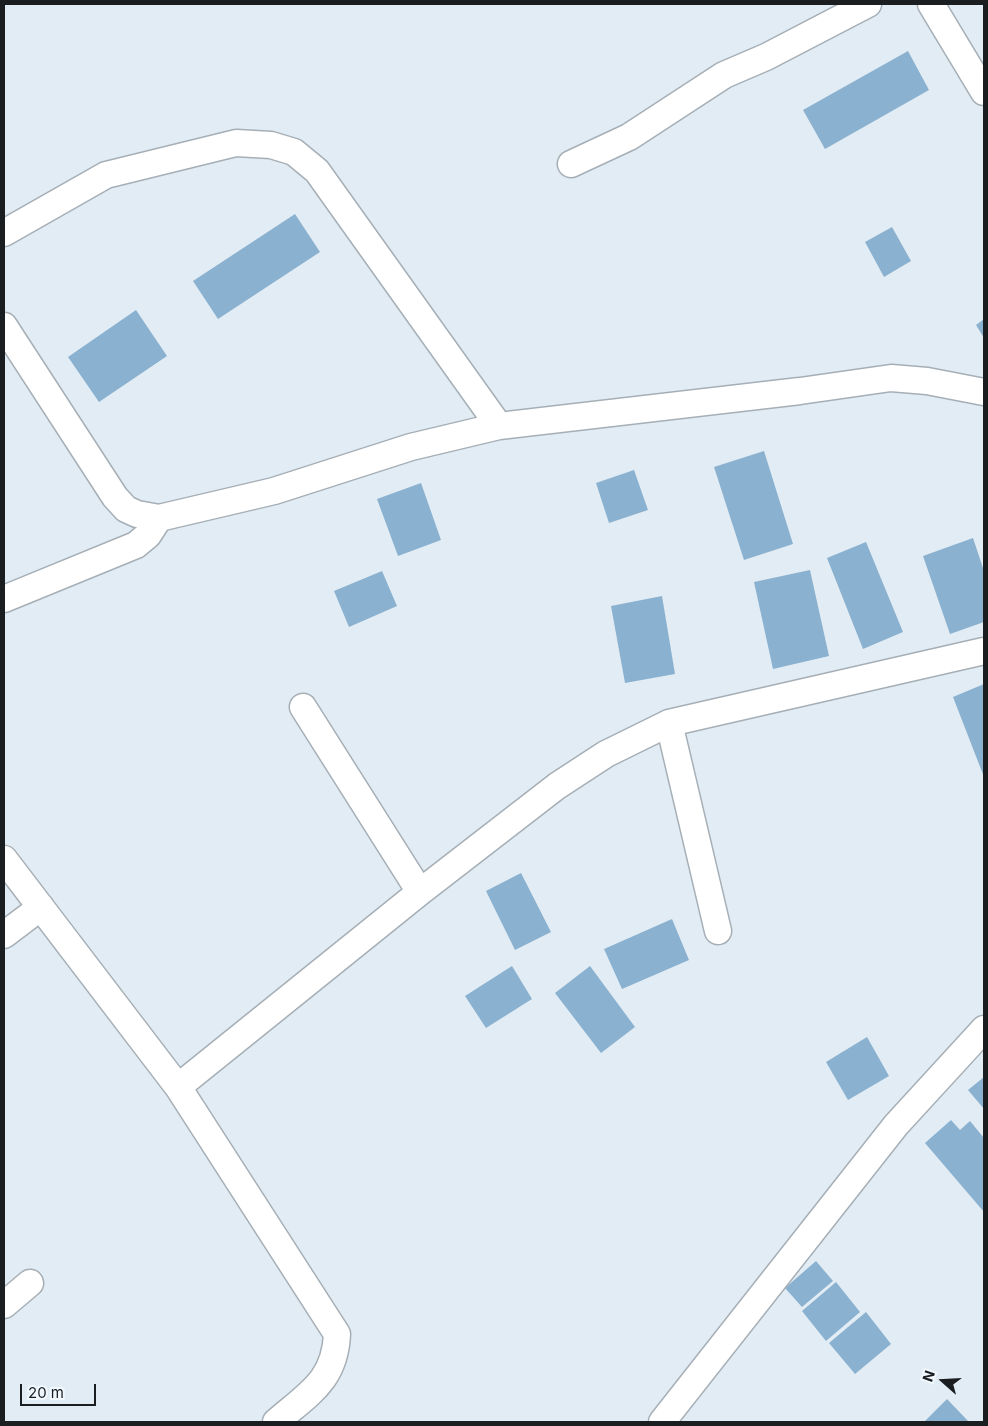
<!DOCTYPE html>
<html>
<head>
<meta charset="utf-8">
<style>
  body { margin:0 }
  #map { position:relative; width:988px; height:1426px; overflow:hidden; background:#e2ecf4; font-family:Inter,sans-serif }
  canvas { display:block }
  .frame { position:absolute; inset:0; border:5px solid #1b1e21; pointer-events:none }
  .north { position:absolute; left:918px; top:1356px; width:50px; height:50px; -webkit-text-stroke:4px #f1f9ff; paint-order:stroke; rotate:289deg; font-size:14px; font-weight:700; line-height:20px; text-align:center; color:#1b1e21 }
  .north::after { content:''; display:block; margin:auto; width:18px; height:22px; background:#1b1e21; clip-path:polygon(50% 0,100% 100%,50% 72%,0 100%) }
  .scale { position:absolute; left:20px; top:1384px; width:76px; height:22px; box-sizing:border-box; border:2px solid #1b1e21; border-top:0; padding-left:6px; font-size:15px; line-height:18px; white-space:nowrap; color:#1b1e21; -webkit-text-stroke:4px #f1f9ff; paint-order:stroke }
</style>
</head>
<body>
<div id="map">
<canvas width="988" height="1426"></canvas>
<div class="frame"></div>
<div class="north">N</div>
<div class="scale">20 m</div>
</div>
<script>
const ctx = document.querySelector('canvas').getContext('2d');
ctx.lineJoin = 'round';
function paint(path, color) {
  ctx.fillStyle = color;
  ctx.fill(path, 'evenodd');
}
function stroke(path, color, width, dash) {
  ctx.strokeStyle = color;
  ctx.lineWidth = width;
  ctx.lineCap = dash ? 'butt' : 'round';
  ctx.setLineDash(dash || []);
  ctx.stroke(path);
}
paint(new Path2D(`
  M908,51L929,90L825,149L803,110Z
  M295,214L320,252L218,319L193,281Z
  M892,227L911,261L884,277L865,242Z
  M136,310L167,356L99,402L68,357Z
  M984,319V338L976,325Z
  M764,451L793,544L744,560L714,467Z
  M634,470L648,510L609,523L596,483Z
  M421,483L441,540L398,556L377,499Z
  M973,538L984,571V622L950,634L923,556Z
  M866,542L903,632L863,649L827,558Z
  M810,570L829,656L773,669L754,582Z
  M382,571L397,606L349,627L334,591Z
  M662,596L675,674L625,683L611,606Z
  M984,684V777L953,697Z
  M521,873L551,932L515,950L486,891Z
  M672,919L689,960L622,989L604,949Z
  M512,966L532,999L486,1028L465,996Z
  M590,966L635,1027L601,1053L555,993Z
  M867,1037L889,1076L848,1100L826,1062Z
  M984,1077V1109L968,1090Z
  M951,1120L960,1130L970,1121L984,1138V1212L925,1143Z
  M816,1261L833,1281L802,1307L785,1288Z
  M836,1282L860,1312L826,1341L802,1311Z
  M866,1312L891,1344L855,1374L829,1343Z
  M947,1399L969,1422H924Z`), '#8ab1cf');
const minor = new Path2D(`
  M931,4L984,92
  M571,164L629,137L724,75L766,57L868,4
  M4,233L106,175L236,143L271,145L294,152L317,171L499,426
  M4,326L115,497L126,509L137,514L159,518L274,491L411,447L499,426L800,391L891,378L927,381L984,392
  M4,599L136,545L148,535L159,518
  M303,707L420,892
  M669,723L718,931
  M4,859L178,1087L337,1334C335,1381 308,1394 276,1422
  M4,935L41,907
  M178,1087L420,892L557,786L606,754L669,723L984,651
  M4,1305L30,1283
  M662,1422L896,1125L984,1029`);
stroke(minor, '#a6afb6', 29);
stroke(minor, '#fff', 26);
</script>
</body>
</html>
